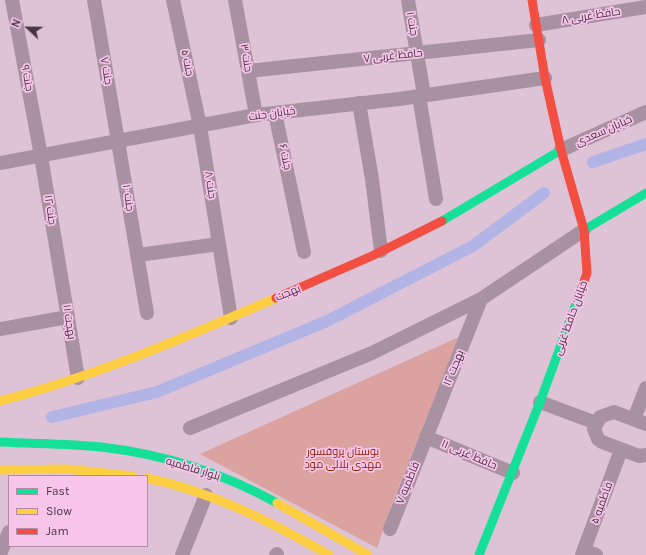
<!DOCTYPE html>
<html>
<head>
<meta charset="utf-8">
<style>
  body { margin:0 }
  #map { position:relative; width:646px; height:555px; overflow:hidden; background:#dec3d7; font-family:Karla,sans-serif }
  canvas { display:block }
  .legend { position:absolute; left:8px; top:475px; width:140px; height:72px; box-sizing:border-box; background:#f7c5ea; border:1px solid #b18ba7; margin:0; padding:5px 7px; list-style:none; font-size:12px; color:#483443 }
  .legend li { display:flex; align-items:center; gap:8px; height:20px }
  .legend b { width:20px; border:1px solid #b18ba7 }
  .north { position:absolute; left:8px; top:8px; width:40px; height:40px; -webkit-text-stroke:3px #f7c5ea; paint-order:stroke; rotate:292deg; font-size:11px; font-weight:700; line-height:16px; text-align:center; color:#483443 }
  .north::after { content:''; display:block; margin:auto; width:14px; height:18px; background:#483443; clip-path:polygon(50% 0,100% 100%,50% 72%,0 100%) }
</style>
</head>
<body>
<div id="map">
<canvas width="646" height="555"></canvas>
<ul class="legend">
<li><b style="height:5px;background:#16e098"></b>Fast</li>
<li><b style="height:5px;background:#ffcf43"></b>Slow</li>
<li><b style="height:5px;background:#f24e42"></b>Jam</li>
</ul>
<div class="north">N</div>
</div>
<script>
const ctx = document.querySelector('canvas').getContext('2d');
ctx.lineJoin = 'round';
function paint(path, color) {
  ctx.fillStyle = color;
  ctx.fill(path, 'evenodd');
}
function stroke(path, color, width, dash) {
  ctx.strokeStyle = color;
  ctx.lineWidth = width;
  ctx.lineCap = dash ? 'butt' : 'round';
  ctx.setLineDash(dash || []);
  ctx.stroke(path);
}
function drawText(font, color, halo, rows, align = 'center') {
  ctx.font = font + ' Karla,Cairo,sans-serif';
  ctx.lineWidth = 3.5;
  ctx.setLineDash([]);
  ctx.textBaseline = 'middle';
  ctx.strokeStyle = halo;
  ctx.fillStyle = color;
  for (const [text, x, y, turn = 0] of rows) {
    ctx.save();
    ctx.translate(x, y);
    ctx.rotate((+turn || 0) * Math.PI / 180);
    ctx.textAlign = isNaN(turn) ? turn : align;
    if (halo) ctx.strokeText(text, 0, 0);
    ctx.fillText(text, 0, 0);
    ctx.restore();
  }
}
paint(new Path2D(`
  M459,337L391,506L377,548L200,454Z`), '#dba29f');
stroke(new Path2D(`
  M593,162L646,144
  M52,417L157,392L327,321L473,246L544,193`), '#b3b4e6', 12);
stroke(new Path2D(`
  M12,0L41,156L78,378
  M94,0L147,313
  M173,0L200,126L231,318
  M235,0L256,115
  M408,0L424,95
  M536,25L646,7
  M248,71L539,40
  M419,96L436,199
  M359,103L372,179L381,251
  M275,113L304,252
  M561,150L646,112
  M0,163L256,115L399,99L545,78
  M138,255L219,244
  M0,329L68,317
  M540,402L596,423
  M634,419L646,388
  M646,424L614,412L600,417L594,429L598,439L602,442L639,456L646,455
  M190,428L372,353L481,299L584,230
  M426,437L513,473
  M390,529L481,299
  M584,550L596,555
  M0,554L9,532
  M182,555L206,495
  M276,555L277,554
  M582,555L621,450`), '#a892a2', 14);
stroke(new Path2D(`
  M442,221L561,150
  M584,230L646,193
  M0,442C33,444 67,443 101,447C162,454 223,473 277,503
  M479,555L540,402L580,293`), '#16e098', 9);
stroke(new Path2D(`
  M0,401C96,376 186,337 276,298
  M0,470L67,469L133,476
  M147,478C213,492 271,522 329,555
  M277,503L368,555`), '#ffcf43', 9);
stroke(new Path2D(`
  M532,0L545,78L561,150L584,230L587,273L580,293
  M276,298L374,255L442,221`), '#f24e42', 9);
drawText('11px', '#483443', '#f7c5ea', [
  ["حافظ غربی ۸",591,16,-9],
  ["جنت ۱",412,24,80],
  ["حافظ غربی ۷",393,56,-6],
  ["جنت ۳",246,58,80],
  ["جنت ۵",187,63,78],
  ["جنت ۷",106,71,80],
  ["جنت ۹",27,78,80],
  ["خیابان جنت",272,114,-8],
  ["خیابان سعدی",604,131,-24],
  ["جنت ۶",285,157,78],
  ["جنت ۸",210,185,81],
  ["جنت ۱۰",128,198,81],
  ["جنت ۱۲",50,210,81],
  ["بهجت",288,293,-23],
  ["خیابان حافظ غربی",571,318,-70],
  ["بهجت ۱۱",69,322,81],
  ["بهجت ۱۲",454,368,-68],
  ["حافظ غربی ۱۱",469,455,23],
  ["بلوار فاطمیه",193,469,17],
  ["فاطمیه ۷",408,483,-68],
  ["فاطمیه ۵",602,503,-70]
]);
drawText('11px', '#8e2303', '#f7c5ea', [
  ["بوستان پروفسور",343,452],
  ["مهدی بلالی مود",343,465]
]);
</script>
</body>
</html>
